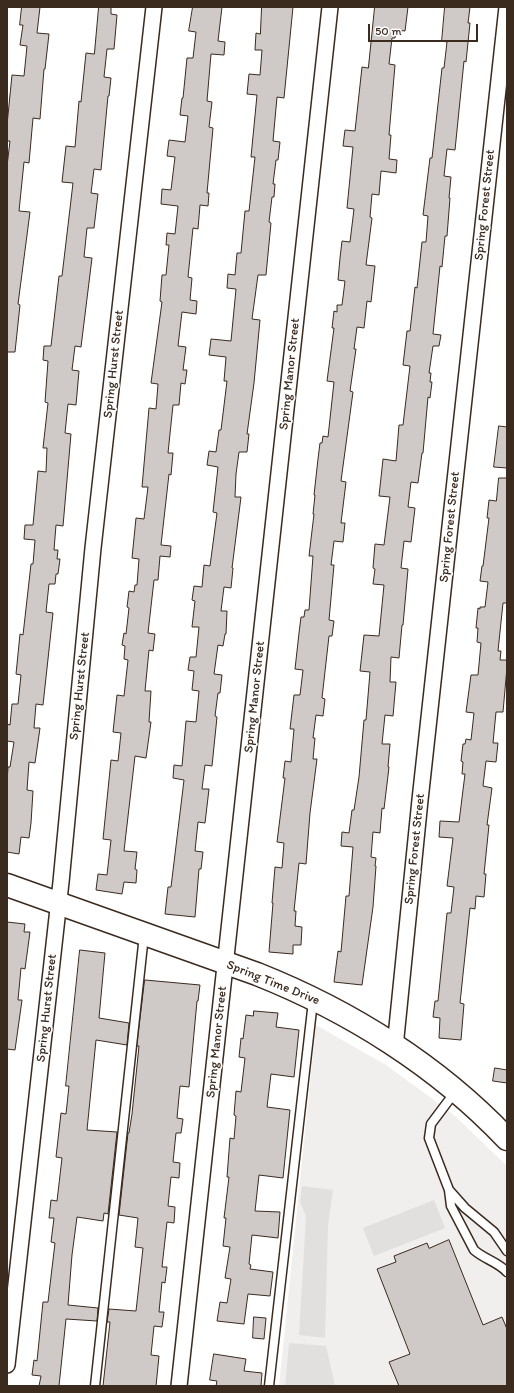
<!DOCTYPE html>
<html>
<head>
<meta charset="utf-8">
<style>
  body { margin:0 }
  #map { position:relative; width:514px; height:1393px; overflow:hidden; background:#fff; font-family:Itim,sans-serif }
  canvas { display:block }
  .frame { position:absolute; inset:0; border:8px solid #3b2a1e; pointer-events:none }
  .scale { position:absolute; left:368px; top:24px; width:110px; height:18px; box-sizing:border-box; border:2px solid #3b2a1e; border-top:0; padding-left:5px; font-size:12px; line-height:14px; white-space:nowrap; color:#3b2a1e; -webkit-text-stroke:3px #fff; paint-order:stroke }
</style>
</head>
<body>
<div id="map">
<canvas width="514" height="1393"></canvas>
<div class="frame"></div>
<div class="scale">50 m</div>
</div>
<script>
const ctx = document.querySelector('canvas').getContext('2d');
ctx.lineJoin = 'round';
function paint(path, color) {
  ctx.fillStyle = color;
  ctx.fill(path, 'evenodd');
}
function stroke(path, color, width, dash) {
  ctx.strokeStyle = color;
  ctx.lineWidth = width;
  ctx.lineCap = dash ? 'butt' : 'round';
  ctx.setLineDash(dash || []);
  ctx.stroke(path);
}
function drawText(font, color, halo, rows, align = 'center') {
  ctx.font = font + ' Itim,sans-serif';
  ctx.lineWidth = 3.5;
  ctx.setLineDash([]);
  ctx.textBaseline = 'middle';
  ctx.strokeStyle = halo;
  ctx.fillStyle = color;
  for (const [text, x, y, turn = 0] of rows) {
    ctx.save();
    ctx.translate(x, y);
    ctx.rotate((+turn || 0) * Math.PI / 180);
    ctx.textAlign = isNaN(turn) ? turn : align;
    if (halo) ctx.strokeText(text, 0, 0);
    ctx.fillText(text, 0, 0);
    ctx.restore();
  }
}
paint(new Path2D(`
  M316,1025L386,1065L453,1114L507,1166V1386H279Z`), '#f1efee');
paint(new Path2D(`
  M302,1186L333,1190L328,1225L325,1338L299,1335L306,1216L300,1202Z
  M434,1200L445,1228L374,1256L363,1228Z
  M289,1343L326,1346L335,1386H285Z`), '#e2e0de');
const building = new Path2D(`
  M22,7H40L37,33L49,34L45,69H44L40,119L33,118L29,163L24,162L19,211L30,212L18,304L20,305L15,352H7V166L10,141H7V125L12,75L24,76L27,46L20,45L23,25H20Z
  M99,7H111V14L117,15L114,49H107L104,77L111,78L109,96H108L101,170L94,169L91,193L98,194L94,228H87L84,257L92,258L81,347L75,346L72,370L79,371L76,405L68,404L65,433L71,434L63,526L56,525L54,550H58L57,559H60L58,574H56L55,584H49L46,612L53,613L43,705L36,704L34,728H40L35,763L29,762L27,790L33,791L31,823L29,838L21,837L19,854L7,852V782L8,767H10L14,742L7,741V724L10,725L12,704H18L21,675L16,674L20,634L23,635L31,564H33L35,540L24,539L25,525H33L38,471L46,472L47,448H43L48,403L45,402L48,361L43,360L44,346H51L59,276H62L73,183L62,182L66,146L75,147L79,101L81,102L86,53L94,54Z
  M193,7H222L218,41L225,42L224,55L211,54L207,101L212,102L209,127L213,128L207,193H209L208,206L200,205L198,229L193,228L188,277L192,278L190,300L197,301L196,314L182,312L178,346L186,347L183,370H187L185,384L181,383L179,405H173L168,453H173L171,475L169,474L161,545L171,546L170,557L160,556L158,580H154L148,633L155,634L153,651L149,650L145,691H151L149,722H151L146,758L135,756L124,851L137,852L135,869L137,870L136,883L124,882L122,894L96,890L98,874L107,875L111,840L103,839L111,760L118,761L121,733L113,732L117,695L124,696L128,660L124,659L125,646L122,645L124,633L126,634L129,608L127,607L129,591L134,592L135,585H137L139,559L132,558L136,518L144,519L148,487H142L149,408L156,409L158,384L151,383L162,302L160,301L162,275H166L169,245H166L167,233L175,234L178,206L161,204L162,189L171,190L175,157L167,156L169,140L185,142L188,116L180,115L182,98H183L187,58H193L196,32L189,31Z
  M262,7H293L284,98L277,97L273,141L280,142L278,160H276L273,184H275L274,197H272L269,222L271,223L266,275H258L252,319L260,320L254,383L247,434H249L247,452H239L236,474L235,497H241L232,568H233L231,588L224,587L221,611H227L226,634H225L223,646L218,645L214,674L222,675L220,693H218L215,716L217,717L212,766L205,765L202,789H209L205,823L198,822L195,851L203,852L201,869H199L195,917L165,914L168,887H171L184,780L173,778L174,765L182,766L186,721L196,722L199,691L192,690L194,671L188,670L190,657H196L199,627H192L195,601L192,600L194,586L202,587L204,565L210,566L217,513L213,512L218,467L207,465L209,451L216,452L219,430H221L227,381H224L226,357L209,355L211,339L231,341L236,289L227,288L228,274L235,275L237,253H241L245,211H249L255,157H251L257,95L247,94L249,74L260,75L262,50H255L256,33L260,34Z
  M375,7H408L405,31L396,30L395,38H392L389,64L395,65L389,135H391L389,159L397,160L396,173L381,171L379,195L372,194L370,217L372,218L366,265L375,266L371,302L367,301L364,328L357,327L354,349H356L350,391L353,392L341,481L346,482L341,523H345L343,542L334,541L331,565H334L329,620L334,621L332,636H329L322,698L325,699L323,716L316,715L313,738H315L313,759H317L310,813L306,864L299,863L294,911H296L295,926L302,927L301,945H293V954L269,952L273,903H272L275,867L282,868L284,843L277,842L285,778H283L285,761L291,762L294,729H290L294,695H300L303,670L295,669L299,633L301,617H304L305,610H309L313,556H309L314,514H313L315,495H314L318,459L320,443H322L323,436L328,437L334,382L327,381L334,328H332L334,311L337,312V305H342L345,281L338,280L340,258L342,241L350,242L354,209L347,208L353,147L343,146L345,130L355,131L362,67L368,68Z
  M445,7H470L468,23H470L466,62L464,61L455,150L447,149L444,176L451,177L449,198H450L447,236H445L442,267L440,266L433,334L441,335L439,346H433L429,373H431L430,382H432L430,398L428,397L423,453H422L418,483L411,482L408,507L415,508L411,542L404,541L401,568L408,569L403,625H402L399,658L391,657L390,682H396L393,716L385,715L382,744H390L388,767H389L384,809L382,808L380,833L373,832L371,857L376,858L375,866H376L373,907L362,985L334,982L338,951L341,952L346,896H349L353,847L341,846L342,832L349,833L352,810H354L359,777L364,720H366L370,672L360,671L364,635L379,636L384,585L373,584L375,569L373,568L375,544L384,545L390,497L379,496L383,459L396,461L399,425H403L410,366L403,365L407,331H410L415,287L417,288L422,242H426L428,216L423,215L430,158H432L442,68H444L447,42L442,41Z
  M499,426L507,427V468L494,467Z
  M499,478H507V603H503L498,651H501L500,660H507V667L503,712H496L493,743H498L496,762L486,761L483,786L492,788L487,825H489L484,874H486L484,897L476,896L475,909L470,908L460,1003L464,1004L461,1040L439,1038L440,1018L433,1017L435,1001H438L447,913H451L454,887L447,886L453,838L439,837L440,821L459,822L465,774H462L463,762L461,761L463,744H465L466,739L471,740L474,713L466,712L471,675H478L481,643L477,642L478,628H476L478,608L480,609V607H485L488,582L480,581L482,566H483L489,518H487L489,500L496,501Z
  M7,922L25,924L24,932H30L25,969L21,968L18,1000H22L15,1050L7,1049Z
  M80,950L105,953L99,1018L129,1023L127,1045L96,1040L87,1130L117,1132L108,1214L104,1213L103,1221L77,1217L72,1255L68,1305L98,1308L97,1321L66,1319L59,1386H39L41,1376L32,1375L34,1360L37,1361L43,1302H48L55,1243L51,1242L54,1218H49L51,1200L57,1201L62,1158L56,1157L61,1113L66,1114L69,1086H66Z
  M145,980L200,985L198,1001H197L189,1087L180,1086L177,1118L183,1119L181,1133H176L173,1162L180,1163L179,1178L171,1177L168,1206L175,1207L174,1223L167,1222L162,1267H167L165,1283L162,1282L159,1312H164L162,1327L154,1326L151,1355L159,1356L156,1386H103L110,1322H107L109,1309L136,1311L143,1248L135,1247L138,1218L119,1215L128,1133H129L132,1114L139,1046H137Z
  M254,1011L278,1013L276,1027L299,1030L294,1077L271,1074L267,1107L290,1110L283,1178L259,1175L255,1211L280,1212L278,1238L252,1235L249,1264L251,1265L250,1269L273,1272L270,1296L248,1294L244,1324L217,1321L220,1302L227,1303L231,1279L225,1278L230,1247L223,1246L226,1218H224L229,1177H227L230,1138L234,1139L236,1116L234,1115L236,1091L241,1092L245,1058L239,1057L241,1038L243,1039L246,1015L253,1016Z
  M495,1068L507,1070V1083L493,1081Z
  M449,1240L483,1325L502,1317L507,1329V1386H399L389,1362L410,1354L377,1269L396,1262L394,1256L427,1243L429,1248Z
  M254,1317L266,1318L264,1339L253,1338Z
  M214,1354L246,1359L244,1371L262,1373L261,1386H216L217,1381L210,1380Z`);
paint(building, '#cfcac7');
stroke(building, '#3b2a1e', 1);
const lane = new Path2D(`
  M455,1092L431,1124L429,1138L449,1190L465,1208L494,1232L507,1251
  M449,1190L451,1206L474,1250C484,1259 498,1262 507,1272
  M95,1386L144,935
  M269,1386L313,1001`);
const street = new Path2D(`
  M395,1047L420,800L507,7
  M7,1365L61,882L93,548L154,7
  M179,1386L330,7`);
const secondary = new Path2D(`
  M7,885L257,974C350,1011 438,1066 507,1139`);
stroke(lane, '#3b2a1e', 11);
stroke(street, '#3b2a1e', 18);
stroke(secondary, '#3b2a1e', 25);
stroke(lane, '#fff', 8);
stroke(street, '#fff', 15);
stroke(secondary, '#fff', 22);
drawText('13px', '#3b2a1e', '#fff', [
  ["Spring Forest Street",485,205,-84],
  ["Spring Hurst Street",114,364,-84],
  ["Spring Manor Street",290,374,-84],
  ["Spring Forest Street",450,527,-84],
  ["Spring Hurst Street",80,686,-84],
  ["Spring Manor Street",255,697,-84],
  ["Spring Forest Street",415,849,-84],
  ["Spring Time Drive",273,983,22],
  ["Spring Hurst Street",47,1008,-84],
  ["Spring Manor Street",217,1042,-84]
]);
</script>
</body>
</html>
